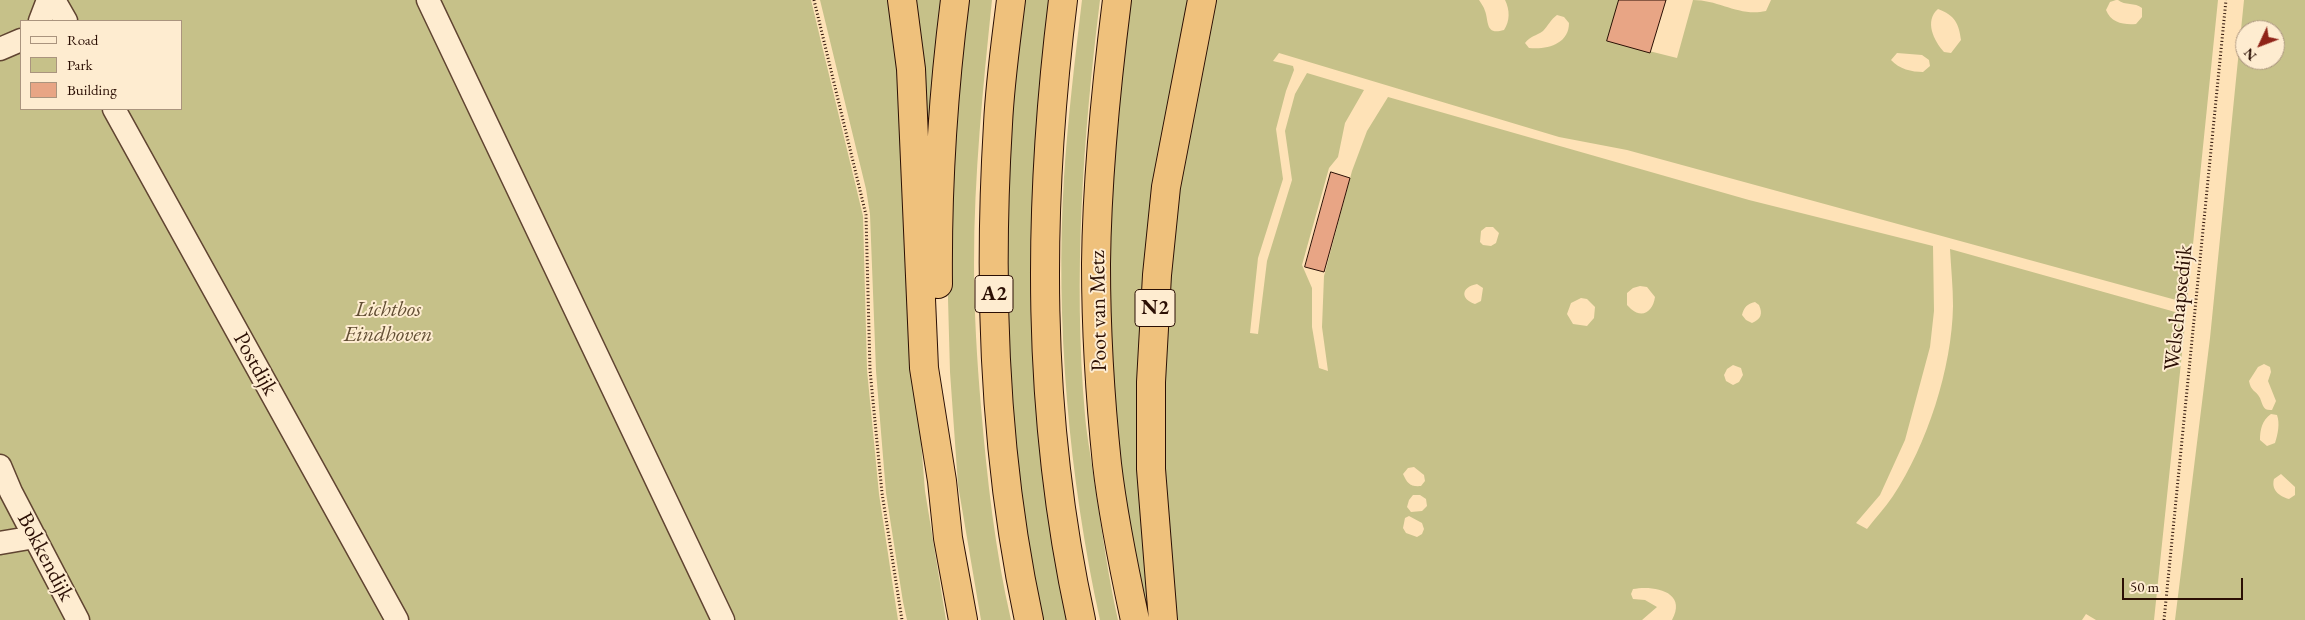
<!DOCTYPE html>
<html>
<head>
<meta charset="utf-8">
<style>
  body { margin:0 }
  #map { position:relative; width:2305px; height:620px; overflow:hidden; background:#fee2b7; font-family:"EB Garamond",serif }
  canvas { display:block }
  .legend { position:absolute; left:20px; top:20px; width:162px; height:90px; box-sizing:border-box; background:#feecd0; border:1px solid #aa947e; margin:0; padding:6px 9px; list-style:none; font-size:15px; color:#2b0f04 }
  .legend li { display:flex; align-items:center; gap:10px; height:25px }
  .legend b { width:25px; border:1px solid #aa947e }
  .north { position:absolute; left:2235px; top:20px; width:50px; height:50px; box-sizing:border-box; background:#feecd0; border:1px solid #aa947e; border-radius:50%; rotate:227deg; font-size:14px; font-weight:700; line-height:20px; text-align:center; color:#2b0f04 }
  .north::after { content:''; display:block; margin:auto; width:18px; height:22px; background:#8f2418; clip-path:polygon(50% 0,100% 100%,50% 72%,0 100%) }
  .scale { position:absolute; left:2122px; top:578px; width:121px; height:22px; box-sizing:border-box; border:2px solid #2b0f04; border-top:0; padding-left:6px; font-size:15px; line-height:18px; white-space:nowrap; color:#2b0f04; -webkit-text-stroke:4px #feecd0; paint-order:stroke }
</style>
</head>
<body>
<div id="map">
<canvas width="2305" height="620"></canvas>
<ul class="legend">
<li><b style="height:6px;background:#feecd0"></b>Road</li>
<li><b style="height:14px;background:#c6c189"></b>Park</li>
<li><b style="height:14px;background:#e8a585"></b>Building</li>
</ul>
<div class="north">N</div>
<div class="scale">50 m</div>
</div>
<script>
const ctx = document.querySelector('canvas').getContext('2d');
ctx.lineJoin = 'round';
function paint(path, color) {
  ctx.fillStyle = color;
  ctx.fill(path, 'evenodd');
}
function stroke(path, color, width, dash) {
  ctx.strokeStyle = color;
  ctx.lineWidth = width;
  ctx.lineCap = dash ? 'butt' : 'round';
  ctx.setLineDash(dash || []);
  ctx.stroke(path);
}
function drawText(font, color, halo, rows, align = 'center') {
  ctx.font = font + ' "EB Garamond",serif';
  ctx.lineWidth = 4;
  ctx.setLineDash([]);
  ctx.textBaseline = 'middle';
  ctx.strokeStyle = halo;
  ctx.fillStyle = color;
  for (const [text, x, y, turn = 0] of rows) {
    ctx.save();
    ctx.translate(x, y);
    ctx.rotate((+turn || 0) * Math.PI / 180);
    ctx.textAlign = isNaN(turn) ? turn : align;
    if (halo) ctx.strokeText(text, 0, 0);
    ctx.fillText(text, 0, 0);
    ctx.restore();
  }
}
paint(new Path2D(`
  M0,0H811L863,216L867,370L879,494L898,620H76L33,548L74,620H0ZM21,21H181V109H21Z
  M820,0H893L902,69L915,368L925,491L946,620H907L903,602L886,493L876,371L870,214L866,189Z
  M912,0H946L929,163Z
  M965,0H992C983,87 974,176 974,264C974,311 977,360 981,407C987,478 995,550 1011,620H981L958,485L950,372L947,262Z
  M1022,0H1053L1043,82L1070,620H1041L1018,480L1008,374L1005,170Z
  M1082,0H1100C1083,137 1073,277 1085,415C1087,439 1092,462 1095,486C1102,531 1108,576 1118,620H1100C1069,478 1055,322 1064,177C1068,117 1075,59 1082,0Z
  M1128,0H1195L1172,99L1154,620H1146C1127,526 1114,431 1110,335C1109,314 1107,293 1107,271C1108,180 1119,90 1128,0Z
  M1214,0H1479C1481,3 1484,7 1485,11C1489,21 1485,36 1504,30C1510,21 1510,10 1505,0H1628L1617,43L1677,58L1693,0C1720,0 1739,17 1766,11L1771,0H2116L2110,2L2106,10C2111,23 2124,25 2136,24L2142,17V8C2135,2 2125,6 2118,0H2218L2187,303L1627,150L1559,137L1279,53L1273,61L1293,66L1294,70L1286,91L1276,129L1283,179L1258,258L1250,333L1258,334L1267,261L1292,180L1285,131L1295,94L1307,73L1364,90L1345,123L1338,157L1329,168L1302,265L1312,288V327L1319,368L1328,371L1322,327L1324,276L1352,171L1367,131L1388,97L1749,200L1933,246L1934,311L1930,347L1905,440L1880,495L1856,523L1867,529C1875,518 1885,508 1893,496C1927,445 1952,368 1953,306C1953,287 1951,268 1950,249L2186,315L2154,620H2096L2086,614L2082,620H1672C1688,591 1653,585 1633,589L1631,594L1633,599L1645,600L1657,607L1642,620H1175L1164,536L1162,383L1176,187ZM1938,9C1955,15 1959,24 1961,40L1951,53L1944,52C1934,41 1924,21 1938,9ZM1557,15L1564,17L1569,23C1569,44 1547,50 1529,48L1525,43C1530,36 1536,36 1543,31C1548,26 1551,19 1557,15ZM1897,53L1922,55L1929,60L1930,66L1923,72C1912,72 1899,69 1891,60ZM1486,227H1493L1499,233L1496,243L1491,246L1483,245L1480,242L1481,231ZM1477,284L1483,288L1481,301L1475,304C1460,299 1461,287 1477,284ZM1640,286L1647,287L1655,297C1653,311 1643,319 1631,309L1627,305V293L1633,288ZM1581,298L1587,299L1595,307L1594,318L1587,326L1573,324L1567,314L1571,303ZM1755,302L1759,305C1763,314 1761,319 1752,323L1746,320L1742,315C1744,307 1747,304 1755,302ZM1733,365L1741,368L1743,375L1739,382L1733,385L1726,381L1724,375L1727,369ZM1414,467L1424,475L1425,481L1421,486C1410,487 1407,483 1403,474L1408,468ZM1413,495H1420L1426,499L1427,506L1422,511L1411,512L1407,507L1409,500ZM1409,516L1422,523L1424,529L1422,534L1417,537L1406,533L1403,528L1405,518Z
  M2244,0H2305V620H2175L2210,338ZM2245,30H2275V60H2245ZM2264,364L2270,367L2271,372L2268,381L2276,401L2272,410C2263,411 2263,405 2260,398C2256,390 2251,392 2249,381L2258,367ZM2271,414L2277,415C2280,423 2278,434 2275,443L2267,446L2260,440C2260,430 2262,420 2271,414ZM2281,474L2295,487V495L2289,499C2279,496 2271,490 2274,479Z`), '#c6c189');
const building = new Path2D(`
  M1619,0H1666L1650,53L1607,41Z
  M1331,172L1350,178L1324,272L1305,267Z`);
paint(building, '#e8a585');
stroke(building, '#2b0f04', 1);
const minor = new Path2D(`
  M54,0L66,21
  M428,0L723,620
  M40,21L48,0
  M0,49L21,40
  M114,109L397,620
  M0,466L11,492L78,620
  M0,543L35,537`);
const highway = new Path2D(`
  M902,0L911,69L924,368L942,481L948,538L963,620
  M1011,0C1006,41 1000,82 998,124C988,289 994,458 1029,620
  M1063,0C1037,209 1036,414 1081,620
  M1117,0C1106,87 1097,175 1096,264C1096,330 1100,397 1107,464C1113,516 1124,569 1135,620
  M938,284C937,189 943,94 955,0
  M1163,620L1151,469V382L1157,275L1166,187L1202,0`);
stroke(minor, '#604431', 25);
stroke(highway, '#2b0f04', 30);
stroke(new Path2D(`
  M814,0L866,215L870,370L882,493L902,620
  M2164,620L2226,0`), '#2b0f04', 3, [1, 2.5]);
stroke(minor, '#feecd0', 22);
stroke(highway, '#efc17c', 28);
for (const [x, y, w] of [
  [994,294,38],
  [1155,308,40]
]) {
  const box = new Path2D();
  box.roundRect(x - w / 2, y - 18.5, w, 37, 4);
  ctx.fillStyle = '#feecd0';
  ctx.fill(box);
  stroke(box, '#2b0f04', 1);
}
drawText('bold 21px', '#2b0f04', null, [
  ["A2",994,294],
  ["N2",1155,308]
]);
drawText('22px', '#2b0f04', '#feecd0', [
  ["Welschapsedijk",2179,308,-84],
  ["Poot van Metz",1099,311,-91],
  ["Postdijk",255,364,61],
  ["Bokkendijk",45,557,62]
]);
drawText('italic 22px', '#614d33', '#feecd0', [
  ["Lichtbos",388,310],
  ["Eindhoven",388,335]
]);
</script>
</body>
</html>
